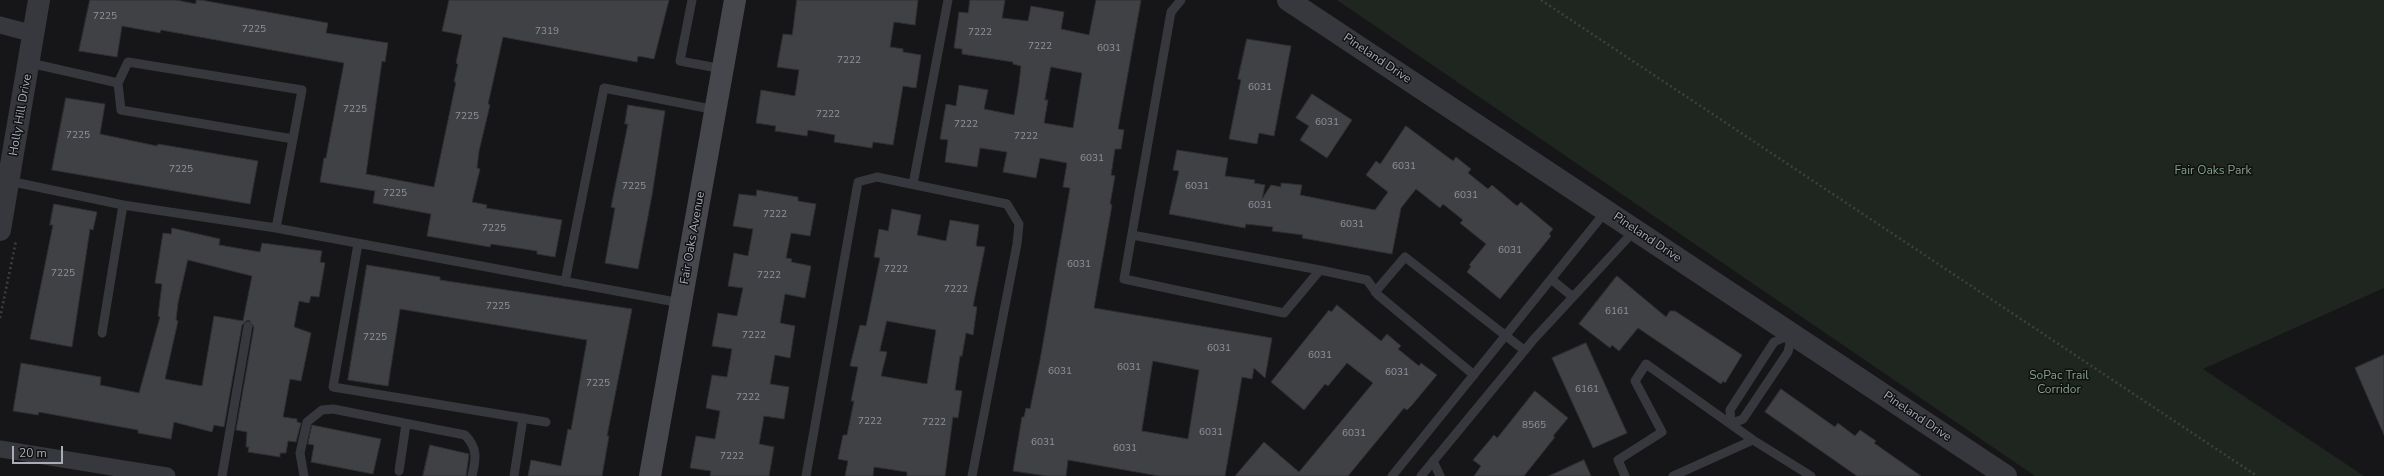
<!DOCTYPE html>
<html>
<head>
<meta charset="utf-8">
<style>
  body { margin:0 }
  #map { position:relative; width:2384px; height:476px; overflow:hidden; background:#161618; font-family:"Nunito Sans",sans-serif }
  canvas { display:block }
  .scale { position:absolute; left:12px; top:446px; width:51px; height:18px; box-sizing:border-box; border:2px solid #a8adb8; border-top:0; padding-left:5px; font-size:12px; line-height:14px; white-space:nowrap; color:#a8adb8; -webkit-text-stroke:3px #111113; paint-order:stroke }
</style>
</head>
<body>
<div id="map">
<canvas width="2384" height="476"></canvas>
<div class="scale">20 m</div>
</div>
<script>
const ctx = document.querySelector('canvas').getContext('2d');
ctx.lineJoin = 'round';
function paint(path, color) {
  ctx.fillStyle = color;
  ctx.fill(path, 'evenodd');
}
function stroke(path, color, width, dash) {
  ctx.strokeStyle = color;
  ctx.lineWidth = width;
  ctx.lineCap = dash ? 'butt' : 'round';
  ctx.setLineDash(dash || []);
  ctx.stroke(path);
}
function drawText(font, color, halo, rows, align = 'center') {
  ctx.font = font + ' "Nunito Sans",sans-serif';
  ctx.lineWidth = 3;
  ctx.setLineDash([]);
  ctx.textBaseline = 'middle';
  ctx.strokeStyle = halo;
  ctx.fillStyle = color;
  for (const [text, x, y, turn = 0] of rows) {
    ctx.save();
    ctx.translate(x, y);
    ctx.rotate((+turn || 0) * Math.PI / 180);
    ctx.textAlign = isNaN(turn) ? turn : align;
    if (halo) ctx.strokeText(text, 0, 0);
    ctx.fillText(text, 0, 0);
    ctx.restore();
  }
}
paint(new Path2D(`
  M1337,0H2384V288L2203,369L2364,476H2035Z`), '#1e261f');
const building = new Path2D(`
  M90,0H176L196,4V0H201L328,23L326,33L388,43L385,62L382,61L366,174L434,187L456,82H454L458,64L456,63L462,35L442,31L449,0H669L654,59L638,56L637,62L503,37L488,104L490,105L479,151L477,168L480,169L472,202L487,205L486,208L562,220L555,257L537,254V251L491,244L490,247L427,236L431,214L373,203L375,191L320,182L324,158H326L344,63L161,30L160,33L122,26L117,57L79,51Z
  M797,0H918L915,25L894,22L890,47L903,49V52L921,55L916,88L903,86L893,145L873,142L872,148L834,142L835,135L808,130L807,136L775,131L776,126L756,123L761,90L795,96L799,70L777,67L783,34L792,35Z
  M970,0H1005L1002,18L1028,21L1031,6L1064,12L1061,29L1089,35L1096,0H1141L1118,129L1124,130L1121,149H1115L1111,175L1115,176L1110,204L1112,205L1094,308L1272,338L1265,378L1254,368L1252,379L1242,377L1225,476H1159L1068,460L1066,476H1047L1013,471L1022,417H1024L1026,408L1030,409L1040,360L1070,188L1063,187L1067,163L1040,158L1036,178L1003,172L1007,152L980,148L977,167L945,162L948,140L940,139L946,104L956,106L959,85L988,90L984,109L1014,115L1019,84L1021,66L1013,64V62L962,54V49L954,48L959,12L968,13ZM1051,67L1082,73L1073,128L1044,123L1048,100H1045ZM1153,361L1199,370L1188,439L1142,431Z
  M1247,39L1291,46L1274,136L1259,133L1257,144L1229,139L1241,80L1238,79Z
  M1312,94L1352,120L1327,158L1300,140L1309,126L1296,118Z
  M66,98L105,104L100,134L157,146L158,144L258,161L250,204L52,170Z
  M628,105L665,111L652,195L638,269L605,263L615,208L611,207L628,124H625Z
  M1406,126L1453,161L1456,157L1471,169L1468,173L1488,189L1492,185L1517,206L1521,202L1553,229L1549,234L1551,236L1500,299L1467,272L1471,266L1469,265L1486,244L1460,223L1463,220L1443,204L1440,208L1416,189L1401,208L1392,254L1302,238L1303,235L1272,231L1273,227L1246,224L1245,228L1169,214L1179,171L1173,170L1177,150L1228,158L1225,176L1255,180L1254,183L1265,185L1262,199L1271,185L1281,187V183L1302,185L1300,195L1375,210L1388,192L1366,175L1376,161L1380,164Z
  M757,190L798,197V201L816,204L810,236L791,233L786,258L792,259L791,262L811,266L805,298L785,294L780,323L795,326L790,358L775,355L770,384L789,387L784,419L764,416L759,444L774,447L769,476H710L711,471L690,468L696,436L715,439L720,411L706,408L712,375L727,377L732,349L712,346L718,313L737,316L743,288L728,286L734,253L748,256L753,229L733,226L739,194L756,196Z
  M54,204L97,212L93,230L90,229L72,347L30,339L53,225H50Z
  M892,209L921,215L917,235L946,241L950,220L979,225L976,246L985,247L973,306L977,307L973,335L966,333L962,356H960L955,390L962,391L958,418L953,417L945,476H907V472L874,467L873,476H845L848,461L838,459L843,435H847L854,401H851L858,367L850,366L860,325L866,326L880,258L874,257L879,229L888,231ZM887,321L936,330L927,384L881,376L887,352L880,351Z
  M172,228L220,239L219,245L260,252L262,243L322,251L320,262L325,263L319,297L311,296L309,303L299,301L294,327L311,333L301,381L290,379L283,417L297,419V422L301,423L296,442L288,441L286,453H280V457L248,452L249,447H246L247,432L236,430L254,327L249,320L246,321L242,325L224,427L214,425L212,432L174,422L171,439L138,433V430L39,412L38,415L13,411L21,363L101,377L100,385L139,393L160,317L158,316L162,284L155,283L163,233L171,234ZM188,260L252,276L243,321L214,316L202,386L165,379L178,321L176,320L178,303Z
  M367,265L440,277V280L632,309L607,436H609L602,476H528L531,460L561,466L568,429L571,430L587,340L400,309L388,386L348,380Z
  M1617,276L1666,317L1670,311H1675L1742,355L1725,383L1723,381L1721,384L1638,328L1619,351L1612,345L1610,348L1579,324Z
  M1337,305L1381,341L1387,334L1401,346L1398,349L1419,366L1421,363L1437,375L1412,405L1407,410L1404,408L1348,476H1235L1264,442L1299,472L1373,383L1347,363L1328,386L1325,384L1304,410L1271,382L1329,310L1331,312Z
  M1586,343L1627,433L1593,448L1552,358Z
  M2384,355V435L2355,368Z
  M1781,389L1835,427L1838,423L1855,436L1860,430L1876,441L1874,443L1921,476H1857L1765,412Z
  M1535,391L1568,418L1553,436L1555,437L1524,476H1474L1481,466L1473,460L1494,435L1497,438Z
  M312,425L381,439L373,474L311,462L314,445L308,444Z
  M430,445L469,454L466,476H423Z
  M1584,460L1591,476H1549Z`);
paint(building, '#404145');
stroke(building, '#303034', 1);
stroke(new Path2D(`
  M1541,0L2257,476
  M0,318L16,241`), '#3d3f44', 2.5, [2, 3]);
stroke(new Path2D(`
  M692,0L680,61L723,69
  M1181,0L1171,12L1124,279L1284,313L1320,270L1367,280L1378,295L1474,375
  M128,62L302,90L293,139L121,110L118,83Z
  M30,63L118,83
  M9,181L123,205
  M913,184L948,0
  M276,228L681,303
  M1132,235L1320,270
  M358,244L333,387L546,422
  M1551,279L1573,297
  M565,282L604,88L716,110
  M1375,292L1405,257L1524,350
  M102,333L123,205L276,228L293,139
  M1792,334L1788,352L1743,419L1731,424L1730,410L1774,342Z
  M1433,461L1440,476
  M399,471L406,424
  M222,476L248,326
  M304,476L300,453L307,422L322,410L333,409L465,435C478,448 476,459 472,476
  M514,476L523,418
  M806,476L858,182L877,177L1007,204L1019,224L1017,244L972,476
  M1392,476L1606,211
  M1421,476L1534,339L1635,230
  M1625,476L1618,460L1662,432L1635,381L1646,364L1753,440L1811,476
  M1673,476L1753,440`), '#37383d', 9);
stroke(new Path2D(`
  M0,25L34,34
  M0,449L167,476`), '#37383d', 17);
stroke(new Path2D(`
  M1288,0L2006,476
  M0,230L39,0`), '#37383d', 22);
stroke(new Path2D(`
  M650,476L735,0`), '#45474d', 22);
drawText('10px', '#8e929b', null, [
  ["7225",105,17],
  ["7225",254,30],
  ["7319",547,32],
  ["7222",980,33],
  ["7222",1040,47],
  ["6031",1109,49],
  ["7222",849,61],
  ["6031",1260,88],
  ["7225",355,110],
  ["7222",828,115],
  ["7225",467,117],
  ["6031",1327,123],
  ["7222",966,125],
  ["7225",78,136],
  ["7222",1026,137],
  ["6031",1092,159],
  ["6031",1404,167],
  ["7225",181,170],
  ["7225",634,187],
  ["6031",1197,187],
  ["7225",395,194],
  ["6031",1466,196],
  ["6031",1260,206],
  ["7222",775,215],
  ["6031",1352,225],
  ["7225",494,229],
  ["6031",1510,251],
  ["6031",1079,265],
  ["7222",896,270],
  ["7225",63,274],
  ["7222",769,276],
  ["7222",956,290],
  ["7225",498,307],
  ["6161",1617,312],
  ["7222",754,336],
  ["7225",375,338],
  ["6031",1219,349],
  ["6031",1320,356],
  ["6031",1129,368],
  ["6031",1060,372],
  ["6031",1397,373],
  ["7225",598,384],
  ["6161",1587,390],
  ["7222",748,398],
  ["7222",870,422],
  ["7222",934,423],
  ["8565",1534,426],
  ["6031",1211,433],
  ["6031",1354,434],
  ["6031",1043,443],
  ["6031",1125,449],
  ["7222",732,457]
]);
drawText('12px', '#a8adb8', '#111113', [
  ["Pineland Drive",1377,59,34],
  ["Holly Hill Drive",21,115,-80],
  ["Fair Oaks Avenue",693,238,-80],
  ["Pineland Drive",1647,238,34],
  ["Pineland Drive",1917,417,34]
]);
drawText('12px', '#7fa381', '#111113', [
  ["Fair Oaks Park",2213,171],
  ["SoPac Trail",2059,376],
  ["Corridor",2059,390]
]);
</script>
</body>
</html>
